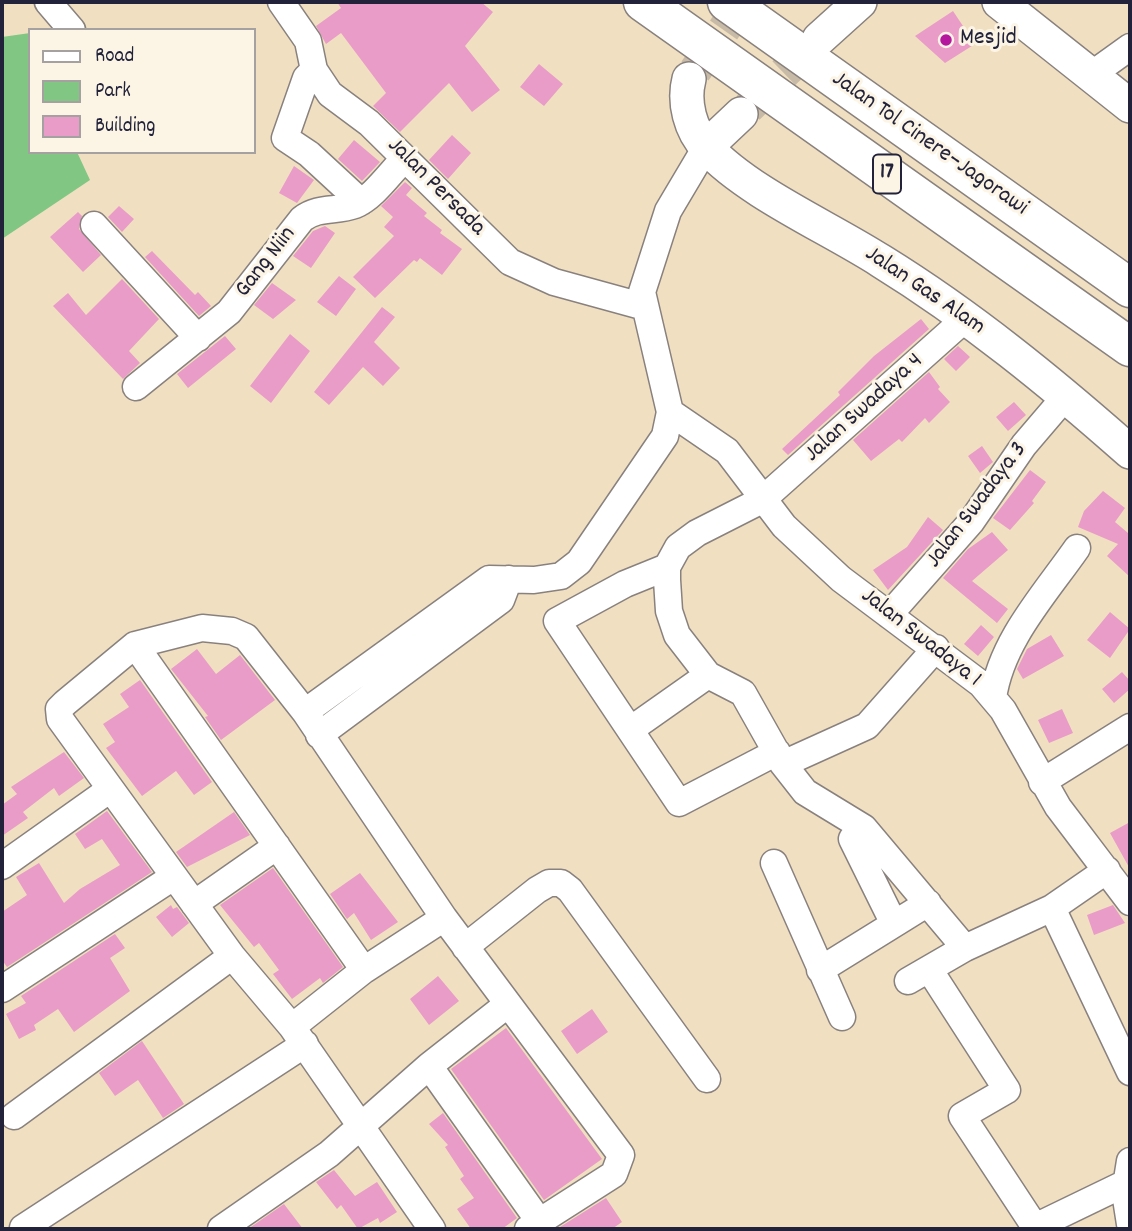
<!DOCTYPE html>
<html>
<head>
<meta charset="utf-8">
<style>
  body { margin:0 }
  #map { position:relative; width:1132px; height:1231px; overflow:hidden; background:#f0e0c1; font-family:Dekko,sans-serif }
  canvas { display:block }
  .frame { position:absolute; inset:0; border:4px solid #22223b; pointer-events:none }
  .legend { position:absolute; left:28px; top:28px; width:228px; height:126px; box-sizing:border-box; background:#fcf5e5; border:2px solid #a5a1a1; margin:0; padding:9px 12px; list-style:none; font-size:21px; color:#22223b }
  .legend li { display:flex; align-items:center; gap:14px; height:35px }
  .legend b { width:35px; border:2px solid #a5a1a1 }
</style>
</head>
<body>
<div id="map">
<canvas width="1132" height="1231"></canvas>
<div class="frame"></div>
<ul class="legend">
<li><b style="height:9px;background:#fff"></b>Road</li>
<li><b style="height:19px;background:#81c783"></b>Park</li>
<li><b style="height:19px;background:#e99cc7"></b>Building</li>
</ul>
</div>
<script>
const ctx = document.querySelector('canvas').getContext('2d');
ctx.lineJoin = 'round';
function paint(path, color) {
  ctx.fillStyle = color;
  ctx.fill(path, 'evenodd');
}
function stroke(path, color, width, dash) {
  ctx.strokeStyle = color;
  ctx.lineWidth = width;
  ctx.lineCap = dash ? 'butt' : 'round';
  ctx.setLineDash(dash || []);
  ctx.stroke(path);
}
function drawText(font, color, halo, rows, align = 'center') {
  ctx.font = font + ' Dekko,sans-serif';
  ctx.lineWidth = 6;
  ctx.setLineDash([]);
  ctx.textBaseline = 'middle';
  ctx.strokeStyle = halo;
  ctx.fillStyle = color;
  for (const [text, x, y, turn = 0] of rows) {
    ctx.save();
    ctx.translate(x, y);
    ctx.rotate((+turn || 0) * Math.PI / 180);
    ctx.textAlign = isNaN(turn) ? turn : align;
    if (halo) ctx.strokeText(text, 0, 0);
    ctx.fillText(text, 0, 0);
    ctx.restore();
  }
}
paint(new Path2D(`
  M30,33V152H77L90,180L2,239V37Z`), '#81c783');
paint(new Path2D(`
  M337,2H481L493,12L465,46L500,90L472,112L449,83L400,132L373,106L386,93L341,33L326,44L316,26L341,8Z
  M953,11L975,44L945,63L915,36Z
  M539,64L563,84L544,106L520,87Z
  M452,135L471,153L448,179L429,160Z
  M354,140L380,162L362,181L338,159Z
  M294,166L314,180L297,203L279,193Z
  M405,182L412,188L406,195L427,213L424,216L442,230L440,233L462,249L442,275L420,258L417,262L414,260L375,298L353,277L394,236L384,227L393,217L381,206Z
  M119,206L134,219L122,232L108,217Z
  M78,212L82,216L79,229L101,255L83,272L50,237Z
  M325,226L335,233L311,268L293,256L313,231Z
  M152,251L195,295L198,292L211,306L199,316L145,257Z
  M339,276L356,289L336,316L317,302Z
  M122,279L159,319L129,351L140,363L123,379L53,306L68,293L86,315Z
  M272,283L296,300L273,319L254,305Z
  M382,307L395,317L374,342L400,368L383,386L363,367L329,405L314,392Z
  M921,319L929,329L788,455L782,449L840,395L838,392L874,356Z
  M290,334L310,351L271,403L250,386Z
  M225,336L236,349L188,388L177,374Z
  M958,346L970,357L956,371L944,359Z
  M929,372L940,387L938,389L950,402L929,423L925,418L902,442L899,439L871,461L853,440Z
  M1014,402L1026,415L1008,431L996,417Z
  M982,446L993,462L980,473L968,456Z
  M1030,470L1046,482L1032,501L1034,503L1010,530L993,518Z
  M1103,491L1125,508L1115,522L1128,533L1130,531V577L1107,556L1118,544L1078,527L1084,511Z
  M928,517L943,530L888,590L873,570L907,547Z
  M992,532L1008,550L972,581L1008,609L997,623L943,578L968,549Z
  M1110,612L1130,629L1110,658L1087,640Z
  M981,625L994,637L978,656L964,644Z
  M1051,635L1064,656L1023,679L1017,669L1027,649Z
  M197,649L216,674L240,655L275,700L221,740L205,717L208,716L171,669Z
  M1122,672L1130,681V689L1114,703L1102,689Z
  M140,680L212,782L194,795L176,771L142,796L106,748L115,742L103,724L129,707L120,694Z
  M1062,709L1073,733L1049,743L1038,720Z
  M64,752L84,778L59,796L54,788L23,812L28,818L2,836V805L17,794L11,787Z
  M107,811L152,872L7,967L2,960V912L27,895L16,877L39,863L64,903L80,889L120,865L102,839L85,849L75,834Z
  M234,812L250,835L187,867L176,852Z
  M1130,822V869L1110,833Z
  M273,868L343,967L323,983L320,978L292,999L273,974L279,970L259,943L254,947L220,905Z
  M360,873L398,922L371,940L354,913L347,919L330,894Z
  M171,905L173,909L177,907L189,923L172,937L156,917Z
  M1113,905L1125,923L1094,935L1087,915Z
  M115,934L125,948L110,958L130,991L74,1032L58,1009L34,1025L36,1030L19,1039L6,1014L26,1003L21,996Z
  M438,976L459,1001L429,1025L410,999Z
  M592,1009L608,1032L577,1054L561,1031Z
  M506,1028L602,1159L544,1200L451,1069Z
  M142,1041L184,1104L163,1118L138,1080L115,1096L99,1073Z
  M443,1113L517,1218L502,1229H471L457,1209L474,1198L460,1179L464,1176L445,1147L448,1145L429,1124Z
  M334,1170L355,1196L377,1182L397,1212L380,1223L378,1218L358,1229L341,1205L337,1209L316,1182Z
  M606,1198L622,1222L612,1229L560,1227Z
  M284,1204L303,1229H248Z`), '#e99cc7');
stroke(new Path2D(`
  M695,71L743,2
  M748,108L819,39`), '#c7baa6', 33, [33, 17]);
const minor = new Path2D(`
  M48,2L72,30
  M281,2L308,41L314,70L330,94L369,123L510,262L554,282L645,307
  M314,70L306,78L285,138L309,154L361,202
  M1091,75L1130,47
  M94,225L198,338
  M136,387L229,312L302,219C319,206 336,212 355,205C373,198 390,173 404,159
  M670,412L727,451L784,526L841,579L981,684L1003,710L1058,807L1130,902
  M667,567L625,584L557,621L679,803L777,752
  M889,615L971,522L1024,445L1065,397
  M135,645L364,970
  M993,698C1001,641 1045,594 1077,548
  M305,712L489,579L534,580L561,576L579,562L665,436L670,412L642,292L668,211L706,147
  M630,730L708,675
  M319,735L501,600L509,579
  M783,764L867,726L936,648
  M1042,782L1130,727
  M852,839L894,924
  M774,863L842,1017
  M2,866L109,790
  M194,904L277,846
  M1052,908L1130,1072
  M465,947L537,890L549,883H561L570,890L707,1079
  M965,948L864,828L805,792L783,764L743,693L708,675L677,635L669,611L667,580V567L678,547L697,533L762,500L966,318
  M929,969L1007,1090L962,1116L1035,1227L1126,1183
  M820,970L928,903
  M908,981L965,948L1052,908L1107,870
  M2,989L173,877
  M292,1027L364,970L444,918
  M429,1066L539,1221
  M14,1116L232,956
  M1130,1161L1125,1192L1130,1224
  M23,1228L305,1044
  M221,1229L329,1154L429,1066L508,1004
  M432,1229L292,1027L232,956L60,719L59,709L65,703L135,645L202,628L232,631L246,637L305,712L444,918L621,1155L614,1174L528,1229`);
const major = new Path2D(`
  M999,2L1130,106
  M819,39L860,2
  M689,79C683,102 690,130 707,148C749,193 828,227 881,261C970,316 1052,383 1130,452
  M706,147L741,114`);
const highway = new Path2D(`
  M643,2L1130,347
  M727,2L1130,288`);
stroke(minor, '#89817e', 29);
stroke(major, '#89817e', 36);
stroke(highway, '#89817e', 41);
stroke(minor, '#fff', 26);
stroke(major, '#fff', 33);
stroke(highway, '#fff', 38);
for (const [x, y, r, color] of [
  [946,40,7,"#b5179e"]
]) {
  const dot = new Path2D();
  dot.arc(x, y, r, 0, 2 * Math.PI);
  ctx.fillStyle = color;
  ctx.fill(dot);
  stroke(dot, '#fcf5e5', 2.5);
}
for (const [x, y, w] of [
  [887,174,28]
]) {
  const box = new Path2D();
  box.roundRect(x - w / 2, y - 19.5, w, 39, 5);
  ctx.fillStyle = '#fcf5e5';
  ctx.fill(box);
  stroke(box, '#22223b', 2);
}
drawText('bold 23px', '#22223b', null, [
  ["17",887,174]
]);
drawText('24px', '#22223b', '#fcf5e5', [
  ["Mesjid",960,40]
], 'left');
drawText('24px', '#22223b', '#fcf5e5', [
  ["Jalan Tol Cinere–Jagorawi",929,145,35],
  ["Jalan Persada",435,188,45],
  ["Gang Niin",267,263,-52],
  ["Jalan Gas Alam",924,292,34],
  ["Jalan Swadaya 4",865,409,-42],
  ["Jalan Swadaya 3",978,506,-53],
  ["Jalan Swadaya 1",920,639,38]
]);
</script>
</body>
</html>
